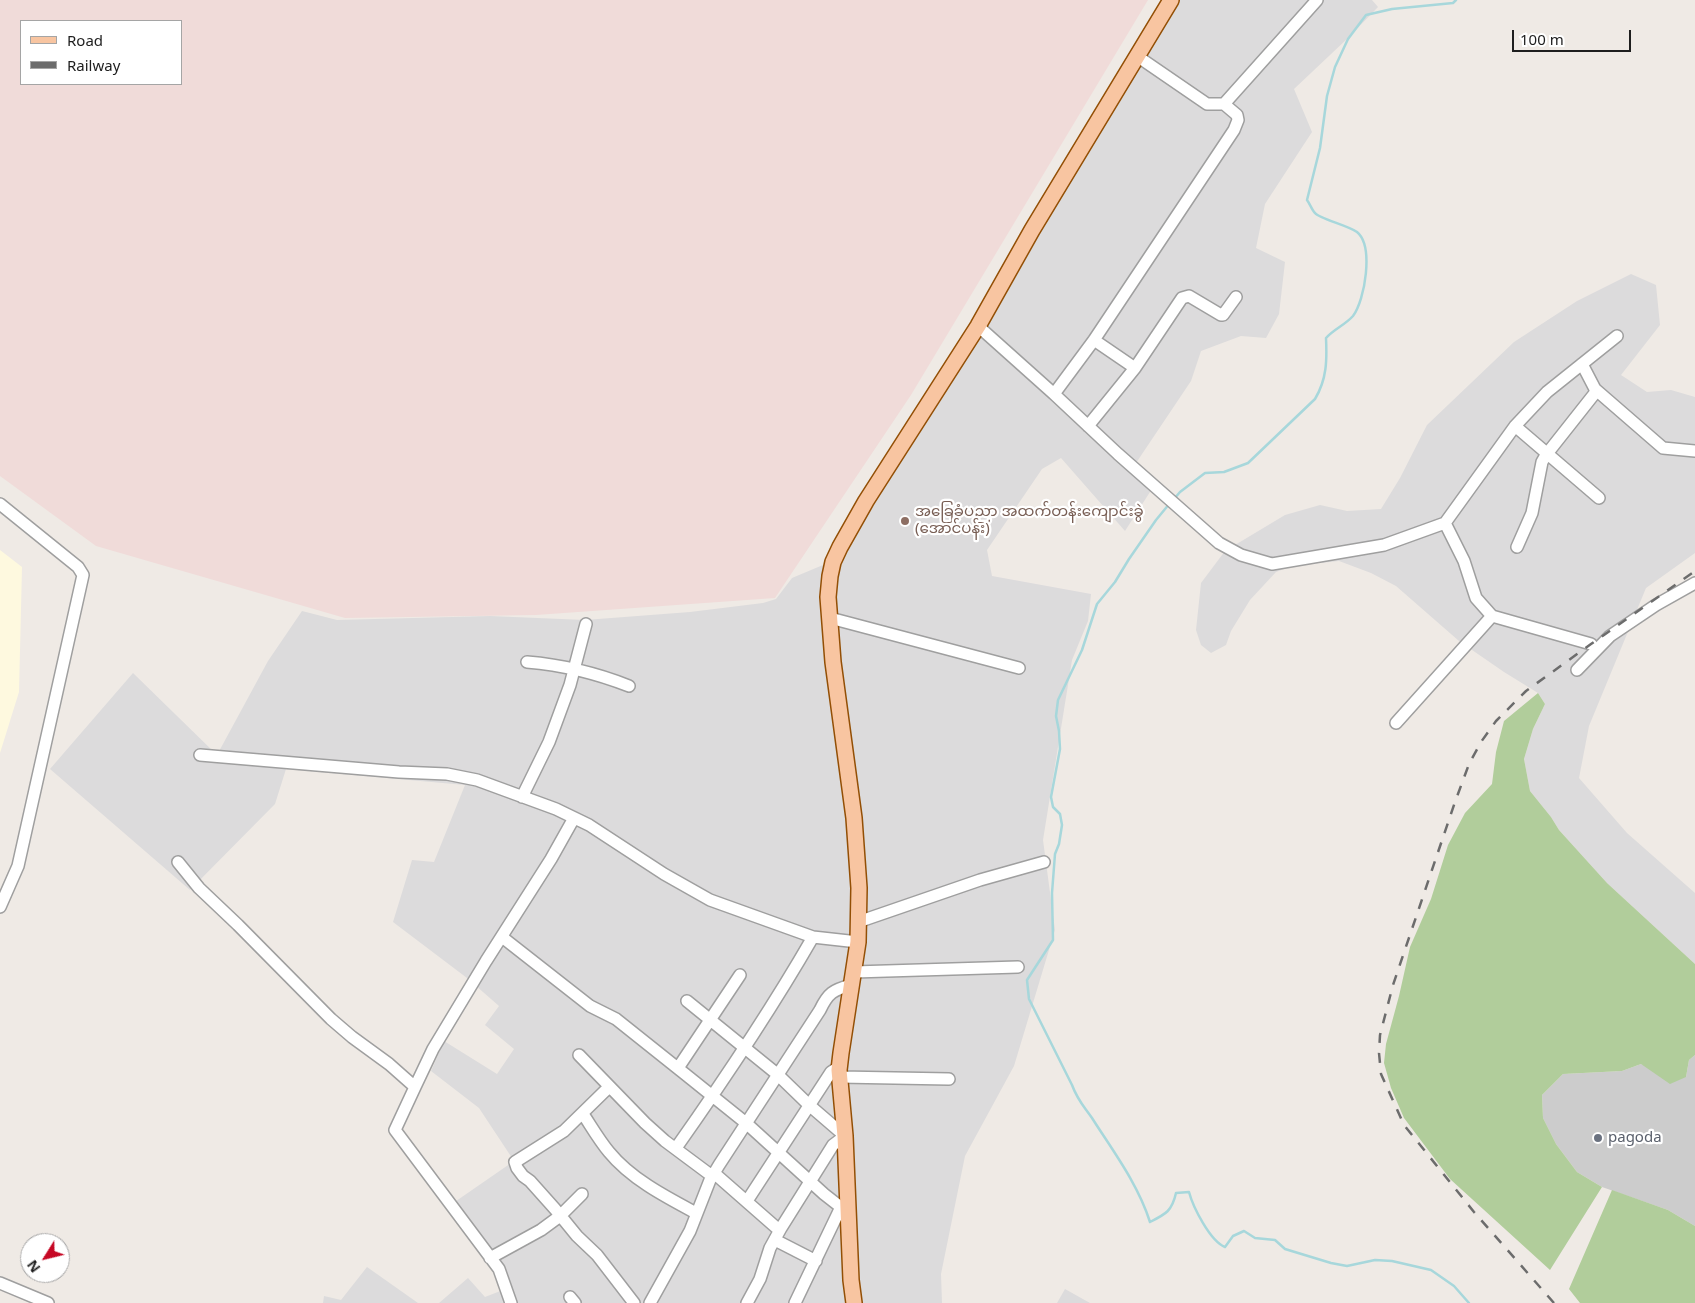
<!DOCTYPE html>
<html>
<head>
<meta charset="utf-8">
<style>
  body { margin:0 }
  #map { position:relative; width:1695px; height:1303px; overflow:hidden; background:#efeae5; font-family:"Noto Sans",sans-serif }
  canvas { display:block }
  .legend { position:absolute; left:20px; top:20px; width:162px; height:65px; box-sizing:border-box; background:#fff; border:1px solid #a5a5a5; margin:0; padding:6px 9px; list-style:none; font-size:15px; color:#1e1e1e }
  .legend li { display:flex; align-items:center; gap:10px; height:25px }
  .legend b { width:25px; border:1px solid #a5a5a5 }
  .north { position:absolute; left:20px; top:1233px; width:50px; height:50px; box-sizing:border-box; background:#fff; border:1px solid #a5a5a5; border-radius:50%; rotate:234deg; font-size:14px; font-weight:700; line-height:20px; text-align:center; color:#1e1e1e }
  .north::after { content:''; display:block; margin:auto; width:18px; height:22px; background:#c60724; clip-path:polygon(50% 0,100% 100%,50% 72%,0 100%) }
  .scale { position:absolute; left:1512px; top:30px; width:119px; height:22px; box-sizing:border-box; border:2px solid #1e1e1e; border-top:0; padding-left:6px; font-size:15px; line-height:18px; white-space:nowrap; color:#1e1e1e; -webkit-text-stroke:4px #fff; paint-order:stroke }
</style>
</head>
<body>
<div id="map">
<canvas width="1695" height="1303"></canvas>
<ul class="legend">
<li><b style="height:6px;background:#f8c5a1"></b>Road</li>
<li><b style="height:6px;background:#6c6c6c"></b>Railway</li>
</ul>
<div class="north">N</div>
<div class="scale">100 m</div>
</div>
<script>
const ctx = document.querySelector('canvas').getContext('2d');
ctx.lineJoin = 'round';
function paint(path, color) {
  ctx.fillStyle = color;
  ctx.fill(path, 'evenodd');
}
function stroke(path, color, width, dash) {
  ctx.strokeStyle = color;
  ctx.lineWidth = width;
  ctx.lineCap = dash ? 'butt' : 'round';
  ctx.setLineDash(dash || []);
  ctx.stroke(path);
}
function drawText(font, color, halo, rows, align = 'center') {
  ctx.font = font + ' "Noto Sans","Noto Sans Myanmar",sans-serif';
  ctx.lineWidth = 4.5;
  ctx.setLineDash([]);
  ctx.textBaseline = 'middle';
  ctx.strokeStyle = halo;
  ctx.fillStyle = color;
  for (const [text, x, y, turn = 0] of rows) {
    ctx.save();
    ctx.translate(x, y);
    ctx.rotate((+turn || 0) * Math.PI / 180);
    ctx.textAlign = isNaN(turn) ? turn : align;
    if (halo) ctx.strokeText(text, 0, 0);
    ctx.fillText(text, 0, 0);
    ctx.restore();
  }
}
paint(new Path2D(`
  M1178,0H1372L1378,7L1348,38L1294,89L1312,132L1265,204L1256,248L1285,262L1279,314L1266,338L1241,336L1201,351L1191,381L1136,463L1157,481L1125,531L1061,458L1042,469L987,550L992,576L1091,594L1088,621L1072,660L1043,840L1055,930L1014,1066L965,1156L941,1274L942,1303H439L468,1278L485,1297L503,1290L494,1267L446,1208L514,1161L479,1108L431,1071L444,1041L497,1074L514,1049L485,1025L499,1006L467,978L393,922L412,860L434,862L465,785L286,769L275,804L190,890L50,769L133,673L217,755L268,661L302,611L337,620L490,616L585,620L690,612L763,603L776,599L792,578L842,557L872,503L1063,186Z
  M1631,274L1656,285L1660,325L1621,375L1647,392L1671,390L1695,397V553L1646,588L1589,726L1579,778L1627,833L1695,893V964L1607,883L1559,830L1551,817L1530,791L1524,759L1533,729L1545,704L1538,693L1504,672L1459,641L1396,586L1371,573L1339,561L1292,566L1276,572L1250,600L1231,631L1226,645L1211,653L1201,645L1196,630L1201,583L1225,551L1285,515L1320,505L1347,511L1381,509L1400,478L1427,425L1514,342L1577,301Z
  M367,1267L418,1303H323L324,1296L341,1300Z
  M1065,1289L1090,1303H1057Z`), '#dcdbdc');
paint(new Path2D(`
  M0,550L22,567L19,692L0,753Z`), '#fef9df');
paint(new Path2D(`
  M1695,1055V1226L1668,1210L1602,1187L1577,1172L1556,1144L1543,1118L1542,1095L1563,1074L1622,1071L1641,1064L1686,1077L1689,1060Z`), '#ccc');
paint(new Path2D(`
  M0,0H1148L911,395L775,598L536,615L345,618L96,546L0,476ZM21,21H181V84H21Z`), '#f0dbd9');
paint(new Path2D(`
  M1538,693L1545,704L1533,729L1524,759L1530,791L1551,817L1559,830L1607,883L1695,964V1055L1689,1060L1686,1077L1670,1084L1641,1064L1622,1071L1563,1074L1542,1095L1543,1118L1556,1144L1577,1172L1602,1187L1550,1270L1450,1179L1404,1118L1391,1088L1384,1063L1386,1044L1399,996L1410,947L1431,899L1448,845L1465,813L1492,784L1496,752L1504,721Z
  M1612,1190L1668,1210L1695,1226V1303H1580L1569,1289Z`), '#b1cd9b');
stroke(new Path2D(`
  M1174,499L1180,492L1205,473L1224,472L1248,463L1315,399C1327,379 1327,360 1326,338C1334,329 1345,325 1353,316C1365,300 1374,246 1357,232C1347,225 1320,219 1315,213C1312,210 1310,204 1307,200L1320,148L1327,96L1335,67L1348,39L1366,15L1392,9L1453,3L1456,0
  M1170,503L1156,520L1129,559L1115,582L1097,604L1082,650L1058,700L1056,716L1059,731L1060,749L1051,797L1053,807L1060,814L1062,825L1059,844L1055,854L1052,893L1053,940L1027,980L1029,999L1072,1085C1078,1101 1083,1105 1092,1118C1113,1151 1138,1184 1150,1222C1166,1214 1172,1211 1176,1193L1189,1192C1193,1207 1210,1241 1225,1247L1233,1236L1244,1231L1255,1238L1275,1240L1285,1249L1331,1263L1347,1266L1375,1260L1392,1261L1431,1270L1454,1286L1469,1303`), '#a7d7db', 2.5);
const minor = new Path2D(`
  M1137,56L1207,104H1224L1317,0
  M978,326L1054,394L1118,454L1219,543L1241,555L1272,564L1384,545L1445,523L1515,426L1547,392L1617,336
  M1094,340L1135,368
  M1595,389L1663,448L1695,451
  M1054,394L1094,340L1234,130L1238,120L1237,115L1224,104
  M1088,426L1135,368L1182,298L1189,296L1221,315H1223L1236,297
  M1515,426L1599,498
  M0,504L78,567L83,575L18,866L0,907
  M1445,523L1464,561L1476,598L1492,616L1591,644
  M1517,547L1532,513L1542,462L1546,455L1595,393V389L1582,364
  M830,618L1019,668
  M527,662C563,665 596,673 629,686
  M1577,670L1610,636L1656,605L1695,583
  M1396,723L1492,616
  M200,755L399,772L447,774L477,780L556,809L589,825L664,874L710,900L813,937L858,942
  M522,797L549,742L570,685L586,624
  M178,862L199,888L238,925L331,1019L352,1037L389,1064L415,1087L395,1130L499,1269L511,1303
  M858,922L980,880L1044,862
  M502,937L590,1006L616,1019L685,1074L746,1123L824,1194L847,1212
  M854,972L1018,967
  M687,1001L777,1074L809,1105L845,1136L833,1145L781,1228L770,1248L760,1279L747,1303
  M579,1055L645,1123L665,1141L712,1176
  M678,1068L740,975
  M840,1077L949,1079
  M415,1087L433,1049L486,961L551,859L574,818
  M609,1087L564,1131L515,1162L517,1168L523,1176L530,1181L555,1209L577,1236L597,1255L634,1303
  M583,1114C591,1126 599,1140 609,1152C631,1179 666,1197 696,1213
  M676,1148C724,1080 771,1010 813,937
  M714,1173L779,1230
  M747,1201L831,1072L840,1066
  M775,1240L816,1261
  M490,1258L541,1230L560,1216L582,1194
  M0,1283L48,1303
  M570,1297L575,1303
  M650,1303L690,1231L710,1180L719,1165L820,1010C828,993 833,990 851,985
  M795,1303L841,1207`);
const major = new Path2D(`
  M854,1303L851,1280L845,1136L839,1070L841,1053L858,942L859,888L854,818L833,662L828,597L830,576L833,562L840,547L866,501L978,326L1032,230L1171,0`);
stroke(minor, '#9f9f9f', 14);
stroke(major, '#934f05', 18);
stroke(minor, '#fff', 11);
stroke(major, '#f8c5a1', 15);
stroke(new Path2D(`
  M1554,1303L1474,1212L1404,1125L1381,1074L1379,1053L1380,1035L1393,985L1455,802L1469,764L1481,742L1496,721L1526,691L1591,644L1695,571`), '#6c6c6c', 2.5, [10, 10]);
for (const [x, y, r, color] of [
  [905,521,5,"#8d6e63"],
  [1598,1138,5,"#6b7280"]
]) {
  const dot = new Path2D();
  dot.arc(x, y, r, 0, 2 * Math.PI);
  ctx.fillStyle = color;
  ctx.fill(dot);
  stroke(dot, '#fff', 2);
}
drawText('15px', '#785e54', '#fff', [
  ["အခြေခံပညာ အထက်တန်းကျောင်းခွဲ",915,512],
  ["(အောင်ပန်း)",915,529]
], 'left');
drawText('15px', '#5b616d', '#fff', [
  ["pagoda",1608,1138]
], 'left');
</script>
</body>
</html>
